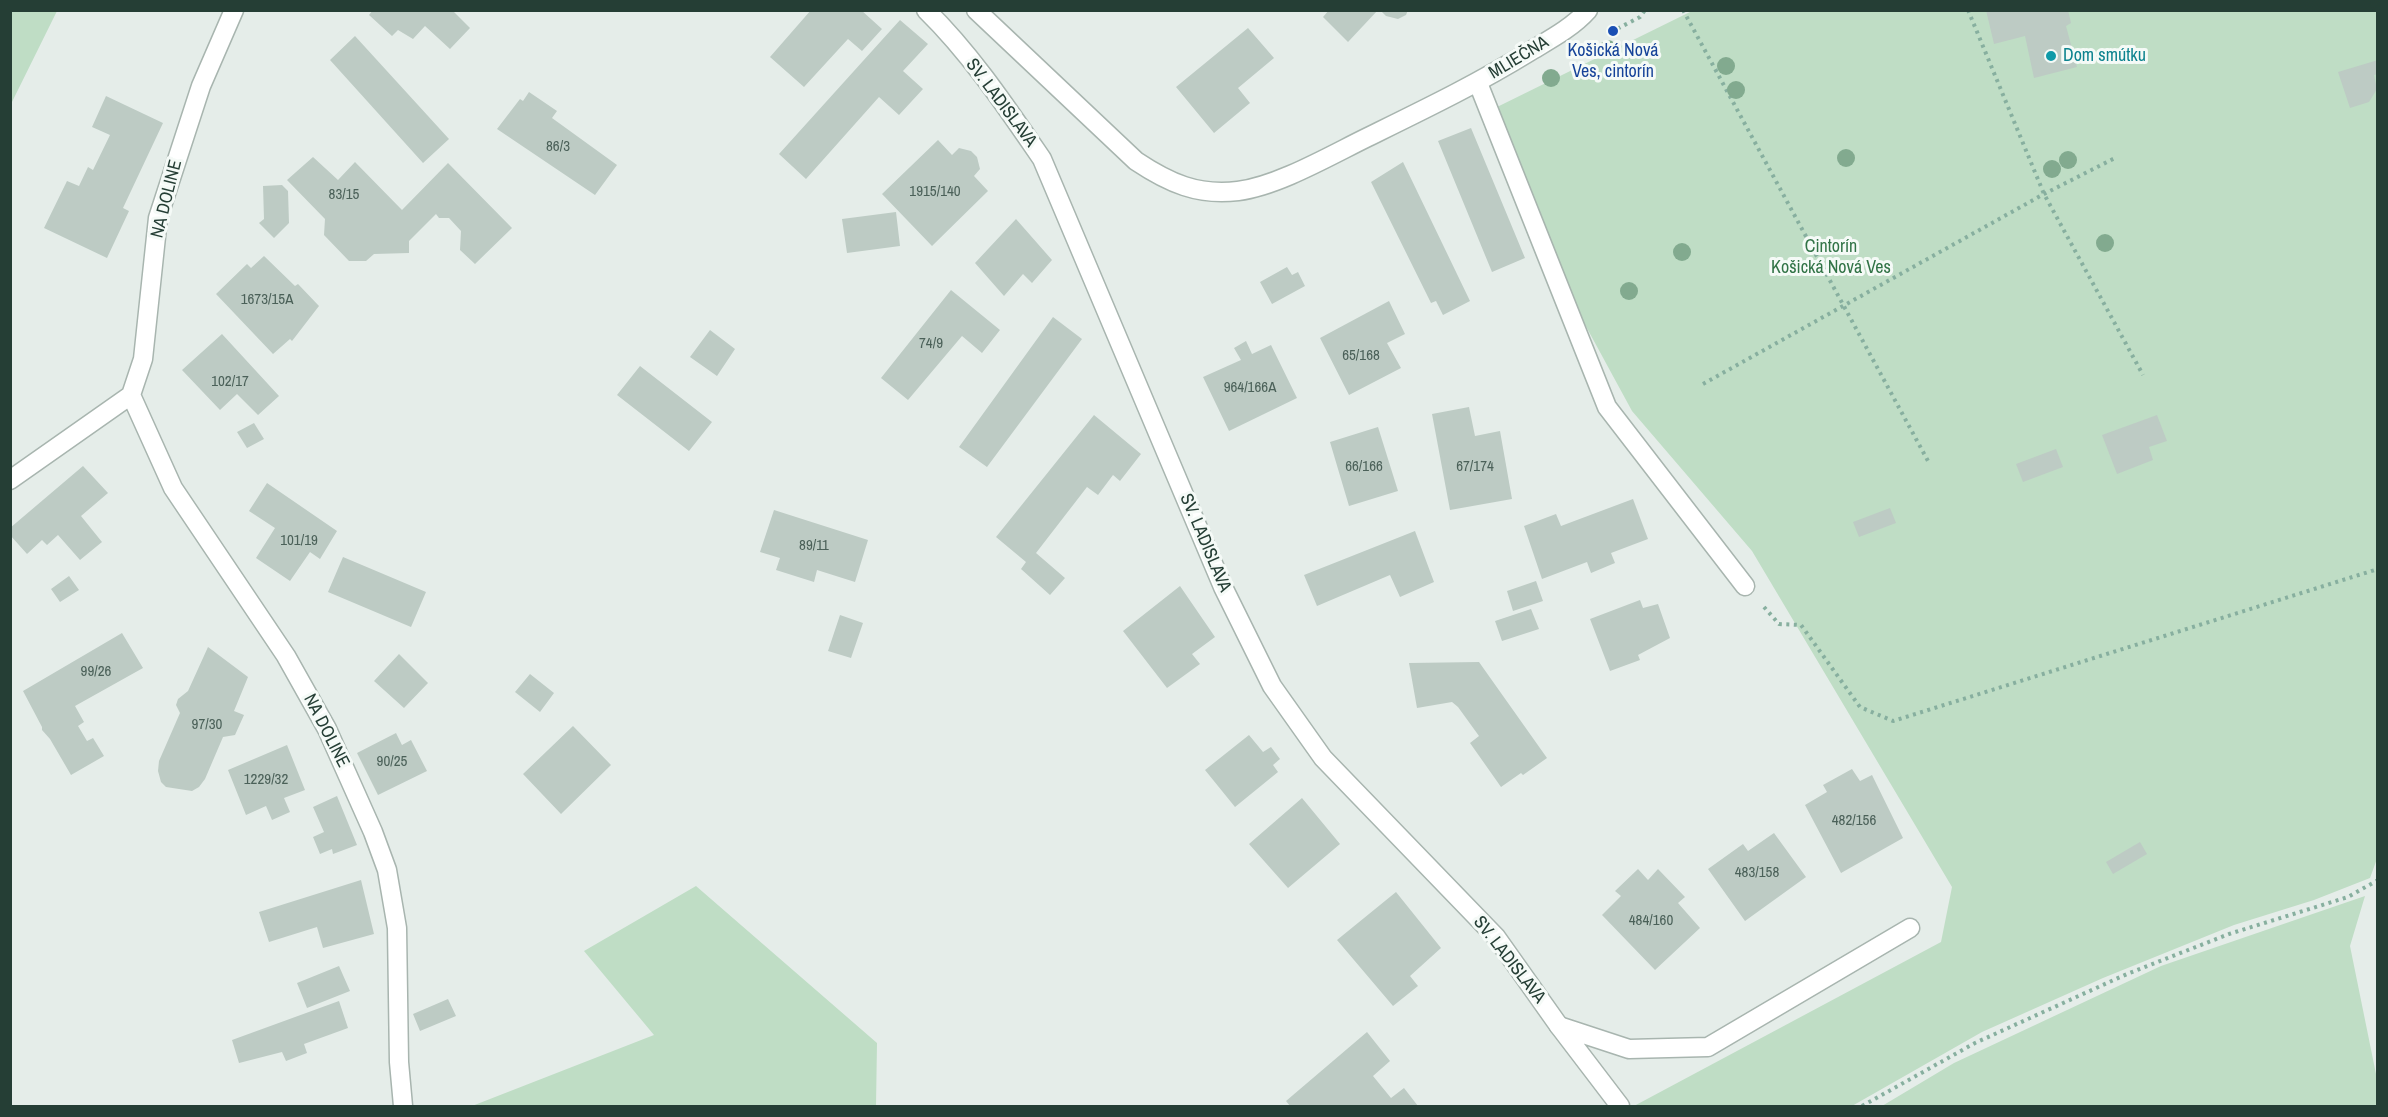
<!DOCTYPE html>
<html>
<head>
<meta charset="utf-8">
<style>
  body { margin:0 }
  #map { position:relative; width:2388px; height:1117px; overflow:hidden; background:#e5ede9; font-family:"Archivo Narrow",sans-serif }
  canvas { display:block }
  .frame { position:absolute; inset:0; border:12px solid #253e35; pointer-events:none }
</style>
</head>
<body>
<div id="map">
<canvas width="2388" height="1117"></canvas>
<div class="frame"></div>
</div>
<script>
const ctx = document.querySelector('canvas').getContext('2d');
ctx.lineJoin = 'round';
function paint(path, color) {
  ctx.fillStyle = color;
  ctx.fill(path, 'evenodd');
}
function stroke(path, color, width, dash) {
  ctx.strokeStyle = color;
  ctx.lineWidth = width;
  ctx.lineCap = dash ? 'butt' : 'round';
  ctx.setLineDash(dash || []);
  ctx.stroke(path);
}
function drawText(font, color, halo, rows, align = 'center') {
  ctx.font = font + ' "Archivo Narrow",sans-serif';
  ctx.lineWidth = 6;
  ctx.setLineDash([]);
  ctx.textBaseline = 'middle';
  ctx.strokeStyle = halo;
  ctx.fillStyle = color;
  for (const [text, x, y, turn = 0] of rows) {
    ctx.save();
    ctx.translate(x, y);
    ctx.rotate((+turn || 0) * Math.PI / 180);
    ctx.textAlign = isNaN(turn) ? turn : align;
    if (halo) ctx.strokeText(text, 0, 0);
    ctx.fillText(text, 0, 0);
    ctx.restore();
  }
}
paint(new Path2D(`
  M11,10L57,11L11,104L10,11Z
  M1692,11H2377L2378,856L2370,878L2314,900L2234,925L2103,978L1982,1032L1852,1106H1634L1941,942L1952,887L1752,551L1632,411L1582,319L1493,109Z
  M696,886L877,1043L876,1106H472L654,1035L584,951Z
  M2365,896L2350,946L2377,1079V1106H1882L1954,1063L2161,966Z`), '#bfddc5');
paint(new Path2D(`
  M373,10H452L470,28L450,49L425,26L413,39L398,30L392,36L369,15Z
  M811,10H861L882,29L862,51L848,39L804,87L770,57Z
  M1329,10H1378L1348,42L1323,17Z
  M1380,10H1408L1406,15L1398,19L1386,16Z
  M1986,10H2068L2071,23L2066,26L2077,67L2034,78L2025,36L1994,44Z
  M900,20L928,44L903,71L923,89L899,115L879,97L806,179L779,154Z
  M1248,28L1274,58L1238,88L1250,103L1214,133L1176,87Z
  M355,36L449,139L423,163L330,60Z
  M2378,60V74L2374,75L2377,89L2369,102L2350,108L2338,72Z
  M529,92L557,111L552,118L617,165L595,195L497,129L520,99L523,101Z
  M106,96L163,123L123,208L129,211L107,258L44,228L67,181L79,186L88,167L93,170L110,135L92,127Z
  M1471,128L1525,258L1492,272L1438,141Z
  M938,140L952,155L959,148L971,151L977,157L980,169L974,176L988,191L932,246L882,194Z
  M313,157L338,180L355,162L402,210L448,163L512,228L475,264L460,250L461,231L449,218H439L436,214L409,241V253L374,254L366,261H349L324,235L325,219L287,180Z
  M1403,162L1470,301L1443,315L1436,301L1431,303L1371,182Z
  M282,185L288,191L289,223L274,238L259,223L264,219L263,186Z
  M896,212L900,246L847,253L842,219Z
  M1016,219L1052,260L1032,283L1023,274L1004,296L975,263Z
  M264,256L295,286L298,284L319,306L292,341L290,339L273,354L216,294L247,264L251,268Z
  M1287,267L1292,275L1298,272L1305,286L1272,304L1260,282Z
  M951,290L1000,330L982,353L962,336L908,400L881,378Z
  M1389,301L1405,334L1387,343L1401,368L1349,395L1320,338Z
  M1053,317L1082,339L987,467L959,447Z
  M710,330L735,349L717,376L690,357Z
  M222,334L279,396L258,415L237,394L220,410L182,370Z
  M1246,341L1252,354L1271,345L1297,398L1229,431L1203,377L1241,360L1234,348Z
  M640,366L712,422L689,451L617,395Z
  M1469,407L1475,436L1500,431L1512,499L1450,510L1432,414Z
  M1094,415L1141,454L1120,481L1113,475L1098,495L1087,487L1036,553L1065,578L1050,595L1021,569L1026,562L996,537Z
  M2157,415L2167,441L2149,447L2153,460L2117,474L2102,435Z
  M254,423L264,439L247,448L237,432Z
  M1378,427L1398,491L1349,506L1330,442Z
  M2056,449L2063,467L2023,482L2016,464Z
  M83,466L108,493L81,516L102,542L80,560L58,535L47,545L42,540L27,554L10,535V528Z
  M267,483L337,531L320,559L310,552L290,581L256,558L275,528L249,511Z
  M1633,499L1648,539L1611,553L1615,563L1591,573L1587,562L1542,579L1524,526L1556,514L1561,526Z
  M1890,508L1896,523L1859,537L1853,522Z
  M774,510L868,540L855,582L817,570L814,582L776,570L780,558L760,552Z
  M1415,531L1434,582L1400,597L1390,575L1317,606L1304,575Z
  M343,557L426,592L411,627L328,592Z
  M69,576L79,590L60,602L51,589Z
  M1536,581L1543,601L1513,611L1507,591Z
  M1180,586L1215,637L1192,654L1200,664L1167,688L1123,631Z
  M1640,600L1643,608L1658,604L1670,638L1638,655L1640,660L1610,671L1590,619Z
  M1531,609L1539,629L1502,641L1495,621Z
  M840,615L863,623L851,658L828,651Z
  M122,633L143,668L75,706L84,722L78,726L87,741L93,738L104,756L71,775L50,739L42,730V727L23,691Z
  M208,647L248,677L234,711L244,715L235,735L223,737L205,779L199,787L192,791L166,787L161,782L158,771L159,761L180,713L176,705L178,699L188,691Z
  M399,654L428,683L404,708L374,681Z
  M1479,662L1547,758L1523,775L1521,773L1501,787L1470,743L1479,736L1458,707L1452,702L1417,708L1409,663Z
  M530,674L554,693L540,712L515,692Z
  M573,726L611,765L561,814L523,774Z
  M396,733L402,745L411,740L427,771L378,795L357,753Z
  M1249,735L1263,752L1271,747L1280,759L1273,765L1278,772L1235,807L1205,770Z
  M287,745L305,790L284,798L290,812L272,820L266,806L246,815L228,770Z
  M1852,769L1860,781L1872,775L1903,838L1841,873L1805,805L1827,792L1823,785Z
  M337,796L357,845L333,854L332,849L320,854L313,837L324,832L313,807Z
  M1302,798L1340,844L1288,888L1249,844Z
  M1774,833L1806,877L1745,921L1708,869L1743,844L1748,851Z
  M2140,842L2147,854L2113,874L2106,862Z
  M1638,869L1648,880L1658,869L1685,897L1678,903L1700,928L1655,970L1602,915L1621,896L1615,891Z
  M361,880L374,934L323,948L317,927L269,942L259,912Z
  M1396,892L1441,948L1410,976L1418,986L1393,1006L1337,940Z
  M339,966L350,991L307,1008L297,983Z
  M448,999L456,1016L420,1031L413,1014Z
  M339,1001L348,1028L304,1044L307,1053L286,1061L282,1052L239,1063L232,1040Z
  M1367,1032L1390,1061L1373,1076L1391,1098L1404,1088L1418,1106H1290L1286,1101Z`), '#bdcbc4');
const lane = new Path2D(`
  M1478,83L1607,407L1745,586
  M1559,1026L1629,1049L1708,1047L1910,928
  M1559,1026L1620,1106`);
const street = new Path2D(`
  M926,10C971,54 1007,108 1042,159L1223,587L1272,686L1323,758L1496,937L1559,1026
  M976,10L1136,161C1169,183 1198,196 1238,191C1278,186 1331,155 1368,137C1423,110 1477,84 1529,52C1549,40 1572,28 1588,10
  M131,395L173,488L286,656L327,729L373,832L387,870L397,928L399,1062L403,1106
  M10,480L131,395L143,359L158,218L201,86L234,10`);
stroke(lane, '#a8b5af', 21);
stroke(street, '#a8b5af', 21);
stroke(new Path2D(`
  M1683,10L1928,461
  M1968,10L2044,194L2143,375
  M1611,32L1640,17L1645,10
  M1703,384L2044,194L2115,158
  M1764,607L1779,624L1801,625L1860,707L1893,721L2378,569
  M1862,1106L1975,1043L2127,974L2229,934L2348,897L2378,880`), '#87af9f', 4, [3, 4.5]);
stroke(lane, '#fff', 18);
stroke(street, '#fff', 18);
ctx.fillStyle = '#82aa8f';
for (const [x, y] of [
  [1608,49],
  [1726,66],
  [1551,78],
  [1736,90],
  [1846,158],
  [2068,160],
  [2052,169],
  [2105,243],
  [1682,252],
  [1629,291]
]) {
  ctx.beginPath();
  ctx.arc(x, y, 9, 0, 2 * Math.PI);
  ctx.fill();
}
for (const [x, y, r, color] of [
  [1613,31,6,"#1a4fb4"],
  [2051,56,6,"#0f9aa8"]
]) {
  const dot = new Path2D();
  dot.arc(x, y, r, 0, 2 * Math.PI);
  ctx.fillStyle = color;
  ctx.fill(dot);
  stroke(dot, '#f5faf7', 2);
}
drawText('15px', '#4b6159', null, [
  ["86/3",558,147],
  ["1915/140",935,192],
  ["83/15",344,195],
  ["1673/15A",267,300],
  ["74/9",931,344],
  ["65/168",1361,356],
  ["102/17",230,382],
  ["964/166A",1250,388],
  ["66/166",1364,467],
  ["67/174",1475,467],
  ["101/19",299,541],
  ["89/11",814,546],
  ["99/26",96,672],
  ["97/30",207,725],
  ["90/25",392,762],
  ["1229/32",266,780],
  ["482/156",1854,821],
  ["483/158",1757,873],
  ["484/160",1651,921]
]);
drawText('18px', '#164399', '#f5faf7', [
  ["Košická Nová",1613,51],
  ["Ves, cintorín",1613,72]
]);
drawText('18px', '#0d838f', '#f5faf7', [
  ["Dom smútku",2063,56]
], 'left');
drawText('18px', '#253e35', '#f5faf7', [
  ["MLIEČNA",1519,58,-31],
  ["SV. LADISLAVA",1001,103,53],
  ["NA DOLINE",167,199,-76],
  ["SV. LADISLAVA",1205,543,67],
  ["NA DOLINE",326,731,63],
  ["SV. LADISLAVA",1509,960,52]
]);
drawText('18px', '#317346', '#f5faf7', [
  ["Cintorín",1831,247],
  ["Košická Nová Ves",1831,268]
]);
</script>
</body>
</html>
